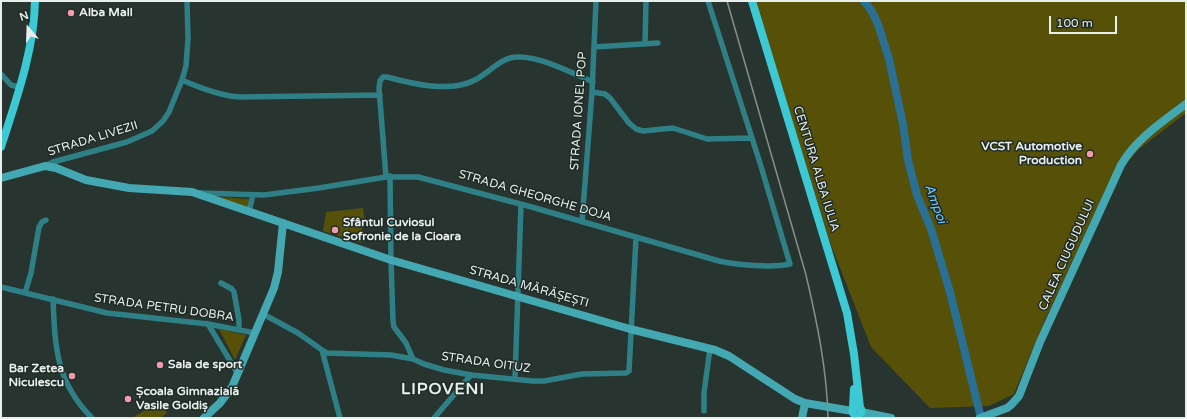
<!DOCTYPE html>
<html>
<head>
<meta charset="utf-8">
<style>
  body { margin:0 }
  #map { position:relative; width:1187px; height:419px; overflow:hidden; background:#28342f; font-family:"Varela Round",sans-serif }
  canvas { display:block }
  .frame { position:absolute; inset:0; border:2px solid #e7eeeb; pointer-events:none }
  .north { position:absolute; left:8px; top:8px; width:40px; height:40px; -webkit-text-stroke:3px #1e2a25; paint-order:stroke; rotate:341deg; font-size:11px; font-weight:700; line-height:16px; text-align:center; color:#e7eeeb }
  .north::after { content:''; display:block; margin:auto; width:14px; height:18px; background:#e7eeeb; clip-path:polygon(50% 0,100% 100%,50% 72%,0 100%) }
  .scale { position:absolute; left:1049px; top:16px; width:68px; height:18px; box-sizing:border-box; border:2px solid #e7eeeb; border-top:0; padding-left:5px; font-size:12px; line-height:14px; white-space:nowrap; color:#e7eeeb; -webkit-text-stroke:3px #1e2a25; paint-order:stroke }
</style>
</head>
<body>
<div id="map">
<canvas width="1187" height="419"></canvas>
<div class="frame"></div>
<div class="north">N</div>
<div class="scale">100 m</div>
</div>
<script>
const ctx = document.querySelector('canvas').getContext('2d');
ctx.lineJoin = 'round';
function paint(path, color) {
  ctx.fillStyle = color;
  ctx.fill(path, 'evenodd');
}
function stroke(path, color, width, dash) {
  ctx.strokeStyle = color;
  ctx.lineWidth = width;
  ctx.lineCap = dash ? 'butt' : 'round';
  ctx.setLineDash(dash || []);
  ctx.stroke(path);
}
function drawText(font, color, halo, rows, align = 'center') {
  ctx.font = font + ' "Varela Round",sans-serif';
  ctx.lineWidth = 3;
  ctx.setLineDash([]);
  ctx.textBaseline = 'middle';
  ctx.strokeStyle = halo;
  ctx.fillStyle = color;
  for (const [text, x, y, turn = 0] of rows) {
    ctx.save();
    ctx.translate(x, y);
    ctx.rotate((+turn || 0) * Math.PI / 180);
    ctx.textAlign = isNaN(turn) ? turn : align;
    if (halo) ctx.strokeText(text, 0, 0);
    ctx.fillText(text, 0, 0);
    ctx.restore();
  }
}
paint(new Path2D(`
  M755,1H1186V113L1139,149L1107,186L1044,322L1014,394L989,406L930,408L871,347L831,245Z
  M220,197L249,199L248,208L220,199Z
  M363,208L365,221L363,223L362,229L364,232L361,243L323,231L326,212Z
  M219,329L246,335L235,360Z
  M159,401L167,413L160,418L134,417Z`), '#565009');
stroke(new Path2D(`
  M864,1L871,10L878,24L889,59L903,124L908,160L917,195L931,229L950,292L981,418`), '#2a6f94', 8);
stroke(new Path2D(`
  M645,44L646,1
  M594,47L658,43
  M1,74L11,85L19,87
  M182,80C200,88 221,96 240,97L380,95
  M592,92L605,94L610,98L629,123L636,129L643,131L673,128L707,139L752,138
  M45,166L53,162L127,142L152,131L163,121L169,112L182,80L186,66L188,39L187,1
  M390,176L391,260L393,321L394,327L406,343L413,359
  M386,177L379,88L380,81L383,77H387C413,84 450,93 475,80C489,73 501,57 517,57C540,56 572,73 593,82
  M200,193L264,195L319,188L386,177H418L528,206L719,261C736,265 773,268 790,264L760,163L708,1
  M249,211L253,195
  M582,222L592,92L596,1
  M221,283L232,289L234,292L239,320V329
  M1,287L107,313L208,324L255,333
  M25,293L31,273L39,227L42,222L46,220
  M53,299C55,348 56,382 92,418
  M263,314L298,333L322,350L327,353L391,355L413,359L424,364L444,370L471,375L533,381H544L582,374L626,373L629,371L636,238
  M208,324L238,374
  M322,350L340,418
  M515,379L521,204
  M704,411V393L710,348
  M434,418L471,375`), '#2f8086', 5.5);
stroke(new Path2D(`
  M1,178L45,166L56,168L86,180L129,188L192,192L391,260L630,329L715,350L729,356L795,399L805,403L852,411
  M861,412L891,418
  M204,418L220,403L232,387L274,288L278,272L283,223
  M802,418L805,403
  M980,418L1007,408L1011,405L1019,396L1040,342L1121,165C1136,139 1162,122 1186,104`), '#43a8b1', 8);
stroke(new Path2D(`
  M752,1L847,313L854,354L860,408
  M1,147C16,100 34,51 35,1
  M852.5 411a4.5 4.5 0 1 1 9 0a4.5 4.5 0 1 1-9 0Z
  M853,408L854,389`), '#3cc9d4', 8);
stroke(new Path2D(`
  M727,1L806,275C817,322 827,370 828,418`), '#86908c', 1.5);
for (const [x, y, r, color] of [
  [71,13,4,"#f29aae"],
  [1090,154,4,"#f29aae"],
  [335,230,4,"#f29aae"],
  [160,365,4,"#f29aae"],
  [72,376,4,"#f29aae"],
  [128,399,4,"#f29aae"]
]) {
  const dot = new Path2D();
  dot.arc(x, y, r, 0, 2 * Math.PI);
  ctx.fillStyle = color;
  ctx.fill(dot);
  stroke(dot, '#1e2a25', 1.5);
}
drawText('bold 12px', '#e7eeeb', '#1e2a25', [
  ["Alba Mall",79,13],
  ["VCST Automotive",1082,147,"right"],
  ["Production",1082,161,"right"],
  ["Sfântul Cuviosul",343,223],
  ["Sofronie de la Cioara",343,237],
  ["Sala de sport",168,365],
  ["Bar Zetea",64,369,"right"],
  ["Niculescu",64,383,"right"],
  ["Școala Gimnazială",136,392],
  ["Vasile Goldiș",136,406]
], 'left');
drawText('12px', '#e7eeeb', '#1e2a25', [
  ["STRADA IONEL POP",579,111,-86],
  ["STRADA LIVEZII",93,139,-17],
  ["CENTURA ALBA IULIA",816,169,73],
  ["STRADA GHEORGHE DOJA",535,196,16],
  ["CALEA CIUGUDULUI",1067,255,-66],
  ["STRADA MĂRĂȘEȘTI",529,287,16],
  ["STRADA PETRU DOBRA",164,308,8],
  ["STRADA OITUZ",486,363,8]
]);
drawText('italic 13px', '#71cbfe', '#1e2a25', [
  ["Ampoi",935,204,70]
]);
ctx.letterSpacing = '1px';
drawText('bold 16px', '#e7eeeb', '#1e2a25', [
  ["LIPOVENI",443,390]
]);
ctx.letterSpacing = '0px';
</script>
</body>
</html>
